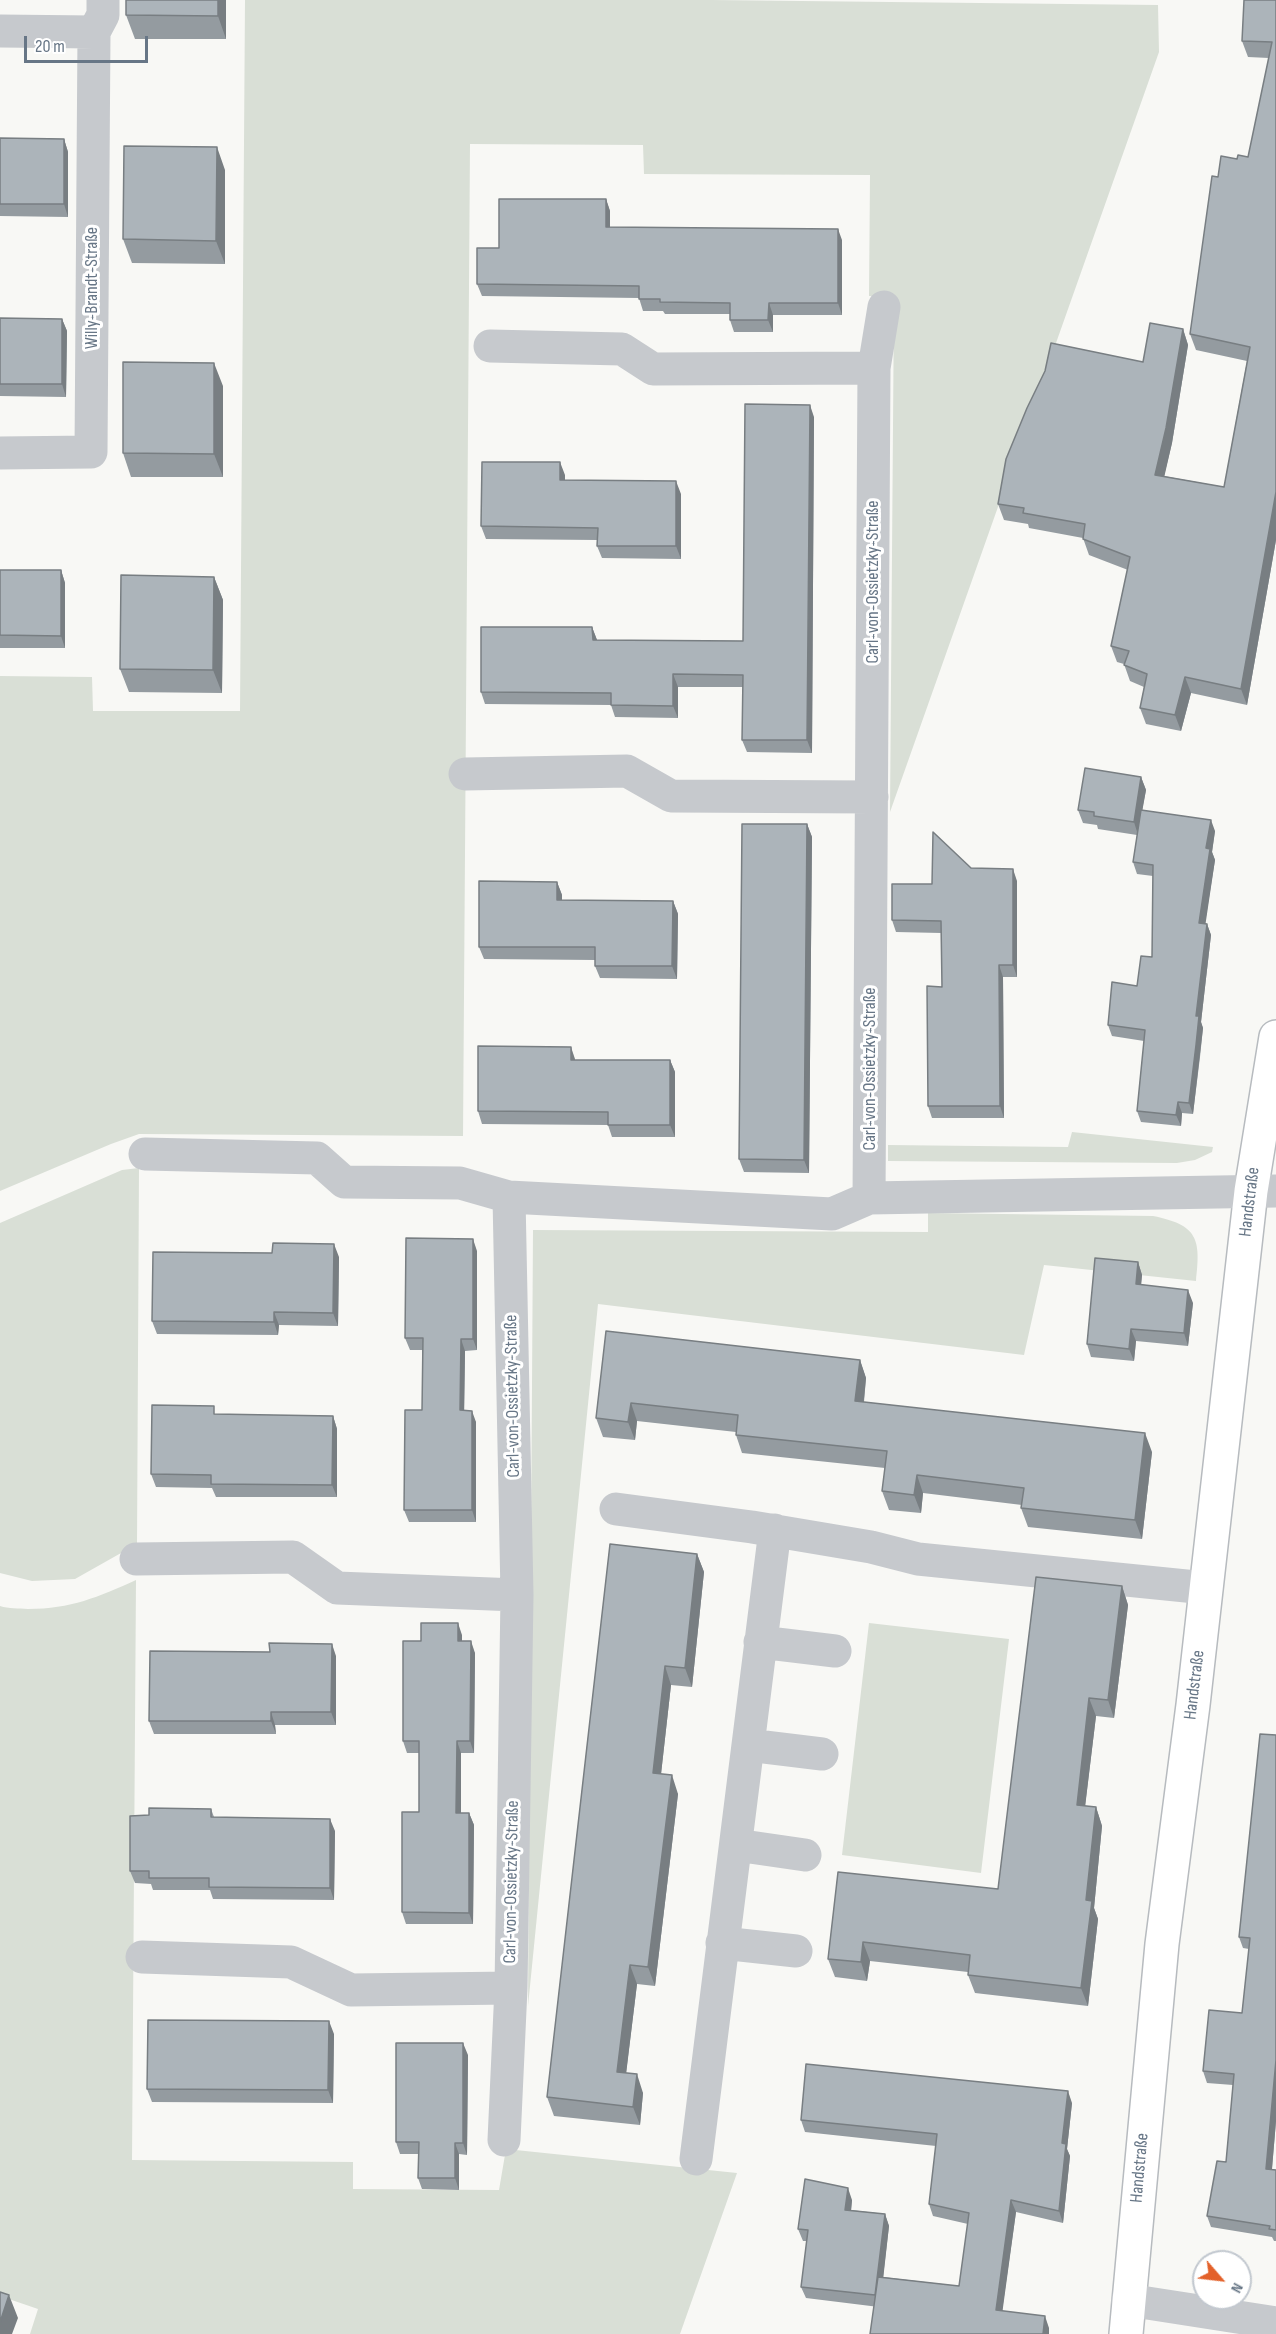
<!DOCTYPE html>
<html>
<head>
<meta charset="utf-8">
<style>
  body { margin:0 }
  #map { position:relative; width:1276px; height:2334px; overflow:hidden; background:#f8f8f5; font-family:"Sofia Sans Condensed",sans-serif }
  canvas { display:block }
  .north { position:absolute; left:1192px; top:2250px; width:60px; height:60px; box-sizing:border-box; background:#fff; border:2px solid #c2c8cf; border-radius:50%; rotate:118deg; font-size:16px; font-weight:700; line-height:24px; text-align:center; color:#677686 }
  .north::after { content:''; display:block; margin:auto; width:21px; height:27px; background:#e3612a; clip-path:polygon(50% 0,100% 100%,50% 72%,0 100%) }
  .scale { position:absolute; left:24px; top:36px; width:124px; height:27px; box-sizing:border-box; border:3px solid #677686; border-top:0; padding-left:8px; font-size:18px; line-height:21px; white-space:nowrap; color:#677686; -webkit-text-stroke:4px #fff; paint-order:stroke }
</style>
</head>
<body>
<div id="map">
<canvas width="1276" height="2334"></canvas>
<div class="north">N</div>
<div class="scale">20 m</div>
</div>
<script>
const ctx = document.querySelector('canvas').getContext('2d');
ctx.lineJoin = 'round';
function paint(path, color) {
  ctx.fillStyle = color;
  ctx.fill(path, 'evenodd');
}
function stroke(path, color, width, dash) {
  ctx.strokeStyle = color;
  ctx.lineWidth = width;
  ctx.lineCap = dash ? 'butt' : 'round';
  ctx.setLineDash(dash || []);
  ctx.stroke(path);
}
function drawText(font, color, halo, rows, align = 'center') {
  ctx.font = font + ' "Sofia Sans Condensed",sans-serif';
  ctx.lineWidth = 6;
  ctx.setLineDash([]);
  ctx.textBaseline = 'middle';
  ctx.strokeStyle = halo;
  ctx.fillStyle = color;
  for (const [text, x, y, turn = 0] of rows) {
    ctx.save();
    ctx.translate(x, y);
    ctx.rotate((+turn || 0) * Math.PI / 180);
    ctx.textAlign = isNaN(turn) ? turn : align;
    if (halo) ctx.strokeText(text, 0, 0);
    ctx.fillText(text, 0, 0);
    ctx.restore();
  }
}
paint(new Path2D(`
  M245,0H712L1158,5L1159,52L890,812L894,297L869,296L870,175L644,174L643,145L470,144L463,1136L139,1134L111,1144L0,1191V676L92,677L93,711H240Z
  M1072,1132L1213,1147L1212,1152L1195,1160L1177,1163L888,1161V1145L1068,1147Z
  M139,1168L137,1544L75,1579L32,1581L0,1573V1223L122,1170Z
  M928,1213L1153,1216C1198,1225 1201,1239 1196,1281L1044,1265L1024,1355L598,1304L528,2006L533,1230L928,1232Z
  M136,1580L132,2160L353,2162V2189L499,2190L506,2149L737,2173L680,2334H30L38,2309L0,2296V1606C9,1609 18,1608 28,1609C71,1609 98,1597 136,1580Z
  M869,1623L1009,1639L981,1873L842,1855Z`), '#d9dfd6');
const major = new Path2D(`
  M1126,2334L1162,1944L1193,1705L1251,1191L1276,1037`);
stroke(major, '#b7bbbf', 36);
stroke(new Path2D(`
  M0,31L94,32
  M490,346L622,349L653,369L874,368
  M0,453L91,452L94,32L103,15V0
  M465,774L627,771L671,796L872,797
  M145,1154L317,1158L344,1182L460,1183L509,1197L832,1214L869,1198L1276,1191
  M869,1198L874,368L884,307
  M616,1509L752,1527L871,1547L918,1559L1206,1588
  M136,1559L293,1557L337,1588L517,1595
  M760,1642L835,1651
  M748,1745L822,1754
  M736,1845L805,1855
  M722,1943L796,1951
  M142,1957L291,1962L351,1990L511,1988
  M504,2140L511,1988L517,1595L509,1197
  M696,2159L775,1530
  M1128,2300L1276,2323`), '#c6c9cd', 33);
stroke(major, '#fff', 33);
paint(new Path2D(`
  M126,0H226V39H135L126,15Z
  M1276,0V540L1247,705L1191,693L1181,731L1146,724L1140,708L1144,687L1130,681L1124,664L1117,662L1111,646L1128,570L1089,555L1083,538L1029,528L1028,524L1004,520L998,504L1143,362L1183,329L1188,345L1172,443L1164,476L1224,487L1247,361L1196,350L1190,334L1218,177L1237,159L1248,157L1269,58L1248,57L1242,41Z
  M0,138L64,139L68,152V217L0,216Z
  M225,170V264L132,263L123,239Z
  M606,199L610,211V227L842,240V315H773V332H734L730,320V314H665L663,311H643L639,298L482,296L477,284L499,248Z
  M0,318L62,319L67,331L66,397L0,396Z
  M223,386V477H131L123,453Z
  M814,417L812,753L747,752L742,740L743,687H678V718L615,717L611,705L485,704L481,692L592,627L597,640L743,641Z
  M565,475V480L681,494V559L602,558L597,546V540L486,539L481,526Z
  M0,570H61L65,583V648H0Z
  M214,577L223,600L222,693L129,692L120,669Z
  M1141,777L1146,790L1142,810L1215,831L1212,852L1215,860L1205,923L1207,924L1211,935L1201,1022L1203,1028L1200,1057L1193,1114L1182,1113L1181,1126L1141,1122L1137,1111L1144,1041L1112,1036L1108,1025L1137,986L1152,957L1153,876L1137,874L1133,862L1137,835L1098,829L1097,825L1083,823L1078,810Z
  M807,824L812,837L809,1173L744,1172L739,1159Z
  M971,868L1017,881V977H1003L1004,1118H932L928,1106L942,987L941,933L896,932L892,920L932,884Z
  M557,882L562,895V900L673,901L678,914L677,979L600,978L595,966V960L484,959L479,947Z
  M575,1060H670L675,1072V1137H612L608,1125L482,1124L478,1111Z
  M477,1251V1350L465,1351L464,1410L476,1422V1522H409L404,1510L422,1410V1350H410L405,1338Z
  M339,1257L338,1326L279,1325L278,1335L157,1334L152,1321Z
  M1138,1262L1142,1275L1141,1284L1193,1303L1188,1346L1136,1341L1134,1361L1091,1357L1087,1344Z
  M606,1331L860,1360L866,1378L864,1402L1152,1452L1142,1539L1028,1527L1021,1508L1022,1505L923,1493L921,1513L889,1510L882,1491L885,1468L742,1453L736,1435V1432L637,1421L635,1440L603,1437L596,1418Z
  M217,1414L333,1416L337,1429V1497H216L212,1488L156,1487L151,1474Z
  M610,1544L697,1554L704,1572L692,1687L671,1685L661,1774L678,1794L655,1986L637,1984L626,2073L643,2093L640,2125L554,2116L547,2097Z
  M1122,1586L1128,1605L1114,1718L1096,1716L1085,1806L1096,1807L1102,1826L1094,1908L1098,1919L1088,2006L975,1993L968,1975V1972L870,1961L867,1981L835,1977L828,1959L838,1872L998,1889Z
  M462,1635V1641L475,1653L474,1753H461V1813H469L474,1825L473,1924H406L402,1912L419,1812V1753H407L403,1741L421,1641Z
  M270,1652L336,1656V1725H275L276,1734H154L149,1721Z
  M1276,1735V2121L1272,2169L1276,2170V2241H1274L1272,2237L1211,2227L1207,2216L1226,2162L1233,2085L1207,2083L1203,2071L1242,2013L1249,1949L1243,1948L1239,1937Z
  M211,1809L214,1817L335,1831L334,1900L213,1899L210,1890H153L151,1884L135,1883L130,1871L149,1815Z
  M334,2034L333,2103L152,2102L147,2089Z
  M468,2055L467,2155L459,2154V2190L422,2189L418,2178V2154H400L396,2142Z
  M1072,2103L1067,2149L1070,2156L1063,2223L1016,2212L1002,2311L1049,2328L806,2298L801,2287L807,2241H803L798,2229L852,2200L851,2210L885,2214L889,2226L883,2277L959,2286L968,2224L933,2216L929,2204L936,2146L805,2132L801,2120Z`), '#949ba0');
paint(new Path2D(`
  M218,0H226V39L218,16Z
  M64,139L68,152V217L64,204Z
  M217,147L225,170V264L216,241Z
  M606,199L610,211V238L606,227Z
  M838,229L842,240V315L838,303Z
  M769,303L773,315V332L768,320Z
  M62,319L67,331L66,397L62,384Z
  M1183,329L1188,345L1172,443L1161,491L1155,475Z
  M214,363L223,386V477L214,454Z
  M810,405L814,417L812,753L807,740Z
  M560,462L565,475V493L560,480Z
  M676,481L681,494V559L676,546Z
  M1276,492V540L1247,705L1241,689Z
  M61,570L65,583V648L61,636Z
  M214,577L223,600L222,693L213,670Z
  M592,627L597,640H593Z
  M673,674L678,687V718L673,706Z
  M1185,677L1191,693L1181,731L1175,715Z
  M1141,777L1146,790L1138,835L1134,822Z
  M1211,820L1215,831L1212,852L1215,860L1204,934L1199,923L1206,848Z
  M807,824L812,837L809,1173L804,1160Z
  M1013,869L1017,881V977L1013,965Z
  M557,882L562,895V913L557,900Z
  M673,901L678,914L677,979L672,966Z
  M1207,924L1211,935L1201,1022L1203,1028L1193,1114L1189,1103L1196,1016Z
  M999,965L1003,977L1004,1118L1000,1106Z
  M571,1047L575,1059V1072L571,1060Z
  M670,1060L675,1072V1137L670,1125Z
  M1178,1102L1182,1113L1181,1126L1176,1115Z
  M473,1239L477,1251V1350L473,1339Z
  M334,1244L339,1257L338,1326L333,1313Z
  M1138,1262L1142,1275L1140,1297L1136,1284Z
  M1188,1290L1193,1303L1188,1346L1184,1333Z
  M274,1312L279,1325L278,1335L274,1322Z
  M1131,1329L1136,1341L1134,1361L1129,1349Z
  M461,1339L465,1351L464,1422L460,1410Z
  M860,1360L866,1378L862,1419L855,1401Z
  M631,1403L637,1421L635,1440L628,1422Z
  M472,1411L476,1422V1522L472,1510Z
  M333,1416L337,1429V1497L332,1485Z
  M1145,1433L1152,1452L1142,1539L1135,1520Z
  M917,1475L923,1493L921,1513L914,1495Z
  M697,1554L704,1572L692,1687L685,1668Z
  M1122,1586L1128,1605L1114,1718L1108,1700Z
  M458,1623L462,1635V1653L458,1641Z
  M471,1641L475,1653L474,1753L470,1741Z
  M332,1644L336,1656V1725L331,1712Z
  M665,1666L671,1685L659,1792L653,1773Z
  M1089,1698L1096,1716L1083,1824L1077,1805Z
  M271,1712L275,1725L276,1734L271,1721Z
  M457,1741L461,1753V1825L456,1813Z
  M672,1775L678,1794L655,1986L648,1967Z
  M1096,1807L1102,1826L1094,1908L1098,1919L1088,2006L1081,1988L1086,1900Z
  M469,1813L474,1825L473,1924L469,1913Z
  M330,1819L335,1831L334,1900L330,1888Z
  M863,1942L870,1961L867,1981L861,1962Z
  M630,1965L637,1984L624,2091L617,2072Z
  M329,2021L334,2034L333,2103L328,2090Z
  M463,2043L468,2055L467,2155L463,2143Z
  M1276,2060V2121L1271,2180L1266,2169Z
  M637,2074L643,2093L640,2125L633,2107Z
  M1068,2091L1072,2103L1067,2149L1070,2156L1063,2223L1059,2211L1062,2143Z
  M455,2143L459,2154V2190L455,2178Z
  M848,2188L852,2200L850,2222L845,2210Z
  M1011,2200L1016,2212L1001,2322L996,2310Z
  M885,2214L889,2226L880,2307L875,2295Z
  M9,2295L18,2318L12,2334H0V2322Z
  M1045,2316L1049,2328V2334H1043Z`), '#787e82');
const building = new Path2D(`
  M126,0H218V16L126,15Z
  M1244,0H1276V492L1241,689L1185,677L1175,715L1140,708L1147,674L1124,665L1129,651L1111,646L1130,557L1083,539L1085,524L1023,513L1024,508L998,504L1006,459L1027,408L1045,371L1051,343L1143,362L1150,323L1183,329L1166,428L1155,475L1224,487L1250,347L1190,334L1212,176L1218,177L1221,156L1237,159L1238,155L1248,157L1272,42L1242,41Z
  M0,138L64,139V204H0Z
  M124,146L217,147L216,241L123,239Z
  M499,199H606V227L838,229V303H769L768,320H730V303L660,302V299H639V286L477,284V248H499Z
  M0,318L62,319V384H0Z
  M123,362L214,363V454L123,453Z
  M745,404L810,405L807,740H742L743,675L673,674V706L611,705V693L481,692V627H592L593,640L743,641Z
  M482,462H560V480L676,481V546H597L598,528L481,526Z
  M0,570H61V636L0,635Z
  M121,575L214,577L213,670L120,669Z
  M1085,768L1141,777L1134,822L1094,816V812L1078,810Z
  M1141,810L1211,820L1206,848L1210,849L1199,923L1207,924L1196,1016H1199L1196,1045L1189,1103L1178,1102L1176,1115L1137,1111L1145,1030L1108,1025L1112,982L1137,986L1141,956L1152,957L1153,865L1133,862Z
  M742,824H807L804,1160L739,1159Z
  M933,832L971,868L1013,869V965H999L1000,1106H928L927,986L942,987L941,921L892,920V884H932Z
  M479,881L557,882V900L673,901L672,966H595V947H479Z
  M478,1046L571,1047V1060H670V1125H608V1112L478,1111Z
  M406,1238L473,1239V1339H461L460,1410L472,1411V1510H404L405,1410H422L423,1338H405Z
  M273,1243L334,1244L333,1313L274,1312V1322L152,1321L153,1252L272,1253Z
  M1095,1258L1138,1262L1136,1284L1188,1290L1184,1333L1131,1329L1129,1349L1087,1344Z
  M606,1331L860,1360L855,1401L1145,1433L1135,1520L1021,1508L1024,1488L917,1475L914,1495L882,1491L887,1451L736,1435L738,1415L631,1403L628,1422L596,1418Z
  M152,1405L214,1406V1414L333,1416L332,1485L211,1484V1475L151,1474Z
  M610,1544L697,1554L685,1668L665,1666L653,1773L672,1775L648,1967L630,1965L617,2072L637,2074L633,2107L547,2097Z
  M1036,1577L1122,1586L1108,1700L1089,1698L1077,1805L1096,1807L1086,1900L1092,1901L1081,1988L968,1975L970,1955L863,1942L861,1962L828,1959L838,1872L998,1889Z
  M421,1623H458V1641H471L470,1741H457L456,1813H469V1913L402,1912V1812H419V1741H403V1641H421Z
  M269,1643L332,1644L331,1712H271V1721H149L150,1651L270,1652Z
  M1260,1734L1276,1735V2060L1266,2169L1276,2170V2230L1269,2229L1270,2226L1207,2216L1217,2161L1226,2162L1234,2074L1203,2071L1209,2010L1242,2013L1250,1938L1239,1937Z
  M149,1808L211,1809V1817L330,1819V1888L209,1887V1878H149V1871H130V1816L149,1815Z
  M148,2020L329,2021L328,2090L147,2089Z
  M396,2043H463V2143H455V2178H418L419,2142H396Z
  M806,2064L1068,2091L1062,2143L1066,2144L1059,2211L1011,2200L996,2310L1045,2316L1043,2334H870L878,2277L959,2286L969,2213L929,2204L937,2134L801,2120Z
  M805,2179L848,2188L845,2210L885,2214L875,2295L801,2287L808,2230L798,2229Z
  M0,2292L9,2295L0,2322Z`);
paint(building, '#acb4ba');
stroke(building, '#787e82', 1.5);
drawText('18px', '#677686', '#fff', [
  ["Willy-Brandt-Straße",92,288,-90],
  ["Carl-von-Ossietzky-Straße",873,582,-90],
  ["Carl-von-Ossietzky-Straße",870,1069,-90],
  ["Handstraße",1250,1202,-83],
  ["Carl-von-Ossietzky-Straße",513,1396,-91],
  ["Handstraße",1195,1685,-83],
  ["Carl-von-Ossietzky-Straße",512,1882,-89],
  ["Handstraße",1140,2168,-85]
]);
</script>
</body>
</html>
